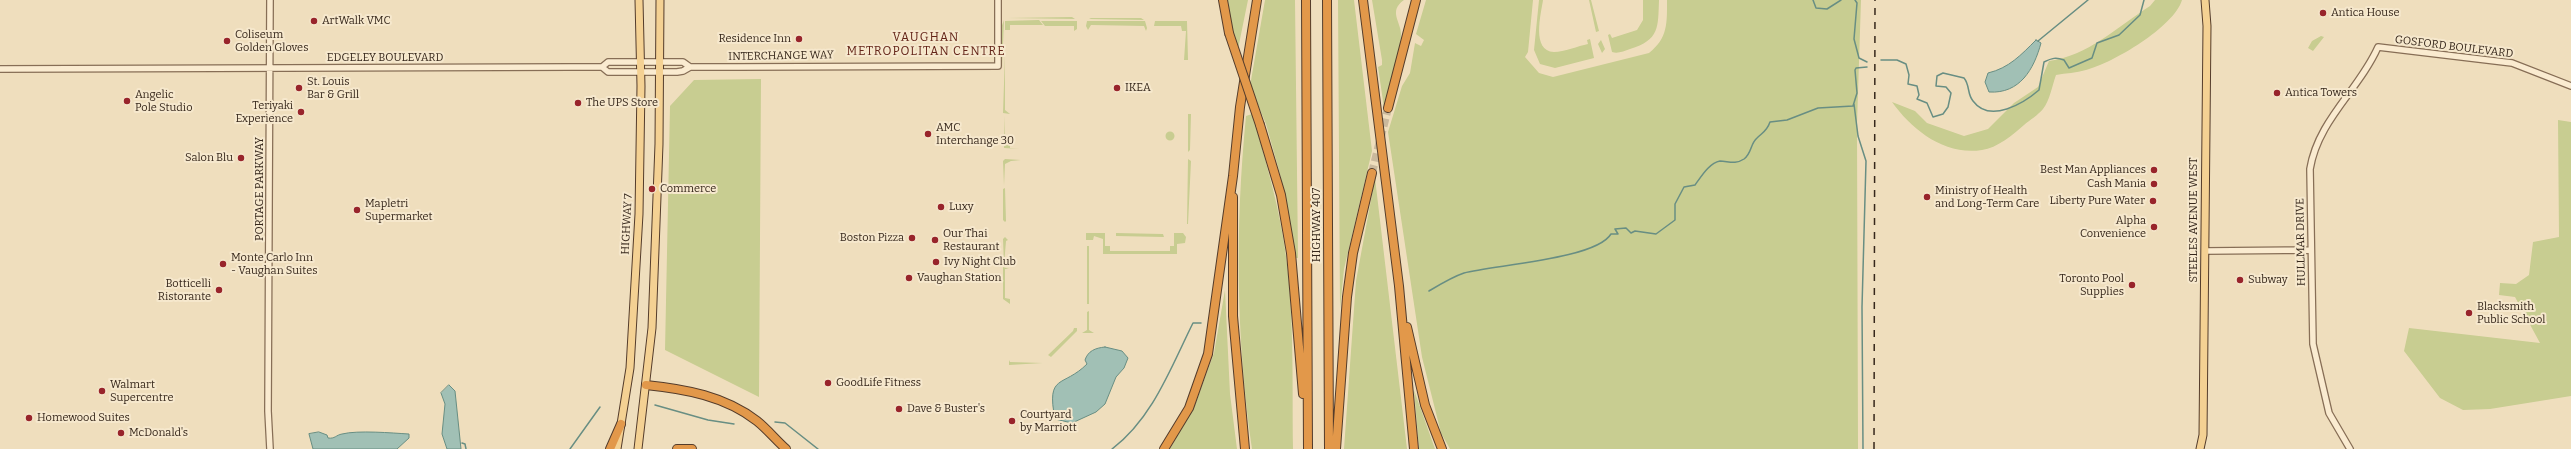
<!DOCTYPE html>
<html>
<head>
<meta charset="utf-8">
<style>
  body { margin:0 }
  canvas { display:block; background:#efdebd }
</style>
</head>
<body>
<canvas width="2571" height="449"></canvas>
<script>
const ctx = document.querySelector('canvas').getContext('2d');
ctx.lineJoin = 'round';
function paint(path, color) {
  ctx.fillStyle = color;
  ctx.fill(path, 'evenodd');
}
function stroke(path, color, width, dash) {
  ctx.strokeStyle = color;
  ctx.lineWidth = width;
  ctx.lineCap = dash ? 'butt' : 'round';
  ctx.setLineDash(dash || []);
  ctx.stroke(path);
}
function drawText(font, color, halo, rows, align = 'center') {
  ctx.font = font + ' Bitter,serif';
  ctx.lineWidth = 4;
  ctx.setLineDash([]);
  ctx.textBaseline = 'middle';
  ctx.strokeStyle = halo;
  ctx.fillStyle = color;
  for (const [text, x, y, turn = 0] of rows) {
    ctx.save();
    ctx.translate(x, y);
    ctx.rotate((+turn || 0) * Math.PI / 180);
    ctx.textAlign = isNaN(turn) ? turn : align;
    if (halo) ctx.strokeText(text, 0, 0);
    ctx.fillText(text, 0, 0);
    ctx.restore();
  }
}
paint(new Path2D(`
  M1228,0H1248L1238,49L1232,29Z
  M1265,0H1295L1298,258H1293L1289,217L1280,174L1266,124L1250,86Z
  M1338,0H1354L1372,151L1344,269L1340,309Z
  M1372,0H1404C1388,11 1401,22 1401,34C1401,51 1389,89 1384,108L1378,67L1382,65V60Z
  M1426,0H1533L1528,52L1525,57L1539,73L1553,77L1649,53C1668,38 1667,23 1667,0H1861L1857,124L1858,449H1450L1441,433L1422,357L1388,132L1402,86L1410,73L1415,43L1421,46L1424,40L1416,34Z
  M1539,0H1543C1541,14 1531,51 1554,52C1564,52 1578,46 1588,44L1587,40L1590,39L1594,58L1555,68L1540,64L1534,50Z
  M1589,0H1591L1599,31L1596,32Z
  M1643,0H1659C1658,27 1660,40 1630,49C1624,51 1618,54 1612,52L1608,35L1610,34L1612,38L1637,30L1643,20Z
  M2155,0H2182C2174,27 2113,63 2086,70C2076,73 2066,73 2056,75C2052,86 2050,100 2043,109C2038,115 2030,120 2024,125C2013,135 1997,148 1982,150C1945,156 1912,130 1892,102L1915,111L1927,123L1964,136L1988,129L2014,103L2038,87L2049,61C2088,56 2117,27 2150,6Z
  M1072,17L1075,19L1007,18Z
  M1091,18H1141L1144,20L1089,19Z
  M1004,20L1002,69L1001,28Z
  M1039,20L1043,25H1010V30H1005V21Z
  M1041,21H1077V29L1074,31V26H1045Z
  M1087,21H1145L1147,28L1146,31L1144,26L1091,25L1088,30L1086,26Z
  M1155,21H1187L1188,60H1184L1186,31H1182L1181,26H1154Z
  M2321,36L2324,37L2313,51L2308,48L2312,41Z
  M1601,40L1605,49L1602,53L1598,44Z
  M1005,54V110L1010,114L1003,113Z
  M761,79L759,397L665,350L670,106L694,80Z
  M1188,114H1191L1190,150L1188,152Z
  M1252,114C1264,155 1276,195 1283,237C1295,306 1292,379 1293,449H1252C1236,338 1235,227 1246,116Z
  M1004,115L1005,142H1010V148L1020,149L1004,148Z
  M2558,120L2571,122V396L2490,409L2463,410L2440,398L2404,351L2409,328L2540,343L2515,297L2499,295L2500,283L2516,284L2529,275L2533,242L2559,237Z
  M1165.5 136a4.5 4.5 0 1 1 9 0a4.5 4.5 0 1 1-9 0Z
  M1005,159L1021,160L1011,161L1005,164L1004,186L1003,161Z
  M1188,159L1191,161L1188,224H1187Z
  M1375,178L1407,449H1344L1356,281Z
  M1005,188L1006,221L1005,222L1003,220V189Z
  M1086,233H1105V246H1110V251H1170V246H1174V233H1183L1186,237L1185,243L1177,244V254H1103V239L1094,236L1093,240H1086Z
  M1116,233L1163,234L1164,237L1116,236Z
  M1005,237L1008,240L1006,241L1004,265L1003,239Z
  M1087,246H1089V304H1087Z
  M1003,267L1009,269H1005V298L1010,299V304L1003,299Z
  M1225,290L1230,394L1237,449H1170L1195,405L1214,353Z
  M1089,311V330L1094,333H1082L1087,330V312Z
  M1074,328H1077V331L1051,357L1048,355L1073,331Z
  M1009,360L1010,362L1043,363L1009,365Z
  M1414,390L1435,449H1419Z`), '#c8cd91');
const water = new Path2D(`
  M2036,40L2041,43C2034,69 2020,94 1989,92L1985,82L1988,73C2009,68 2021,55 2036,40Z
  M1105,347L1122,351L1128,358L1124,368L1116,377L1105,404L1096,412L1072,423L1055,419C1046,373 1063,388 1087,364L1085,360C1088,351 1095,348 1105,347Z
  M449,385L455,391L461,449H447L442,434L445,404L441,393Z
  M319,432L327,435L328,438C335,439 336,435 342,434C358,430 392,433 409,434V438L397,449H313L309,434Z`);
paint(water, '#a1c0b5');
stroke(water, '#688e83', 1);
stroke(new Path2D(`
  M1813,0L1816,8L1827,9L1841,0
  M1855,0L1857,3L1854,39L1859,58L1867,62
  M2038,41L2088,0
  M1881,60H1897L1906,64L1909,75L1908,84L1917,86L1919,95L1917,99L1927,103L1933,117L1943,114L1948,107L1951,93L1946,87L1936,86L1937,76L1943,73L1964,78C1970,85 1967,94 1973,101C1990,124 2024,103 2039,90L2044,62C2052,58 2056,57 2064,60L2069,68L2092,58L2097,43L2119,35L2140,15L2144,0
  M1854,104L1858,136L1866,161L1862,307L1863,449
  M1429,291C1439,285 1452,277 1464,273C1495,265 1596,259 1611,234H1618L1615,229L1626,228L1631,233L1635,231L1656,234L1675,220V204L1684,187L1695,185C1701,177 1709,163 1720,161C1728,161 1735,165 1744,159C1752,153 1750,144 1757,138C1763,132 1767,131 1770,122L1787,120L1818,108L1853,106L1857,93L1855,70L1856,68L1867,67
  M655,405L708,420L734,424
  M775,422L785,423L818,449
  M462,443L465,444L466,449
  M570,449L600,407
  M1112,449C1153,418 1171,367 1193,323H1201`), '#688e83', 1.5);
stroke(new Path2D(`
  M1372,173L1388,108`), '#cab99d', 8, [8, 4]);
const minor = new Path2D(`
  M602,67L608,62H683L690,67H738L998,66V0
  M0,69L571,67H602L608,72H677L683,71L690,67
  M2206,251L2311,250
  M270,449L268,411L270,0
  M2350,449L2329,413L2313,344L2310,169C2318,120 2359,90 2378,47L2512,63L2571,86`);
const major = new Path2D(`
  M617,449L630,368L639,214L641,86L639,0
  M638,449L652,328L659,144L660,0
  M2200,449L2203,435L2207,26L2205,0`);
const highway = new Path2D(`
  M1223,0L1229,33
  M1306,0L1308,449
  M1327,0L1329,449
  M1363,0L1399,286L1414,449
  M1388,108L1416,0
  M1260,125L1281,195L1291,253L1303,394
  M1233,197V316L1245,449
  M1407,327L1425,405L1442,449
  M646,385C685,389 725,396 757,421C767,429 776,440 786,449
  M610,449L621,424
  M677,449H692
  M1164,449L1189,408L1208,354L1233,176L1240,107L1257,0
  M1336,449L1347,297L1353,253L1372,173`);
stroke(minor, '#876e56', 8);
stroke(major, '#543c2b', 9);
stroke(highway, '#543c2b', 10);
stroke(minor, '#faebd0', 5.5);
stroke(major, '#f4d193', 7);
stroke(highway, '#e2984a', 8);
stroke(new Path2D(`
  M1874,449L1875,0`), '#36271b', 1.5, [7, 7]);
const highwayBridge = new Path2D(`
  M1229,33L1260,125`);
stroke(highwayBridge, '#543c2b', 10, []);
stroke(highwayBridge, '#e2984a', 8);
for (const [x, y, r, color] of [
  [2323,13,4,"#98242b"],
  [314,21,4,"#98242b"],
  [799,39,4,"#98242b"],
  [227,41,4,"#98242b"],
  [299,88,4,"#98242b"],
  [1117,88,4,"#98242b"],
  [2277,93,4,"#98242b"],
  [127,101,4,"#98242b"],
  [578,103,4,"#98242b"],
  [301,112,4,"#98242b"],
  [928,134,4,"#98242b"],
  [241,158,4,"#98242b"],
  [2154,170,4,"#98242b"],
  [2154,184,4,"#98242b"],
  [652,189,4,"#98242b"],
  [1927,197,4,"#98242b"],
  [2153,201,4,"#98242b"],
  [941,207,4,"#98242b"],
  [357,210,4,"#98242b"],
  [2154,227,4,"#98242b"],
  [912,238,4,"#98242b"],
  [935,240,4,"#98242b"],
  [936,262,4,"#98242b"],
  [223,264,4,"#98242b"],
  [909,278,4,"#98242b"],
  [2240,280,4,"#98242b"],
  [2132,285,4,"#98242b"],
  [219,290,4,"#98242b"],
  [2469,313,4,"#98242b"],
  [828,383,4,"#98242b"],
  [102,391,4,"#98242b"],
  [899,409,4,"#98242b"],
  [29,418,4,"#98242b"],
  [1012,421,4,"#98242b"],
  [121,433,4,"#98242b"]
]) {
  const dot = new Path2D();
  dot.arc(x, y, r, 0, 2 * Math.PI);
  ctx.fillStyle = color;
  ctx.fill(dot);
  stroke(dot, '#f6e8cd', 1.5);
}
drawText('11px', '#36271b', '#f6e8cd', [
  ["Antica House",2331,13],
  ["ArtWalk VMC",322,21],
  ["Coliseum",235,35],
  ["Golden Gloves",235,48],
  ["Residence Inn",791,39,"right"],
  ["St. Louis",307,82],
  ["Bar & Grill",307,95],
  ["IKEA",1125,88],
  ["Antica Towers",2285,93],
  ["Angelic",135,95],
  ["Pole Studio",135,108],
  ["The UPS Store",586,103],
  ["Teriyaki",293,106,"right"],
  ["Experience",293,119,"right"],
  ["AMC",936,128],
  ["Interchange 30",936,141],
  ["Salon Blu",233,158,"right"],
  ["Best Man Appliances",2146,170,"right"],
  ["Cash Mania",2146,184,"right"],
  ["Commerce",660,189],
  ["Ministry of Health",1935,191],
  ["and Long-Term Care",1935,204],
  ["Liberty Pure Water",2145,201,"right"],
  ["Mapletri",365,204],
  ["Supermarket",365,217],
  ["Luxy",949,207],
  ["Alpha",2146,221,"right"],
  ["Convenience",2146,234,"right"],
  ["Our Thai",943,234],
  ["Restaurant",943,247],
  ["Boston Pizza",904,238,"right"],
  ["Monte Carlo Inn",231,258],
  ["- Vaughan Suites",231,271],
  ["Ivy Night Club",944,262],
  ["Vaughan Station",917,278],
  ["Toronto Pool",2124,279,"right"],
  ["Supplies",2124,292,"right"],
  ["Subway",2248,280],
  ["Botticelli",211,284,"right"],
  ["Ristorante",211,297,"right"],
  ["Blacksmith",2477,307],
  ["Public School",2477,320],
  ["GoodLife Fitness",836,383],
  ["Walmart",110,385],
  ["Supercentre",110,398],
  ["Dave & Buster's",907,409],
  ["Courtyard",1020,415],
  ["by Marriott",1020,428],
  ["Homewood Suites",37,418],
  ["McDonald's",129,433]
], 'left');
drawText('11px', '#36271b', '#f6e8cd', [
  ["GOSFORD BOULEVARD",2454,47,7],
  ["INTERCHANGE WAY",781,56,-1],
  ["EDGELEY BOULEVARD",385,58],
  ["PORTAGE PARKWAY",260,189,-90],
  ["STEELES AVENUE WEST",2194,220,-90],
  ["HIGHWAY 7",627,224,-87],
  ["HIGHWAY 407",1317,225,-90],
  ["HULLMAR DRIVE",2301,242,-91]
]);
ctx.letterSpacing = '1px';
drawText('12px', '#642519', '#f6e8cd', [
  ["VAUGHAN",926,38],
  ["METROPOLITAN CENTRE",926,52]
]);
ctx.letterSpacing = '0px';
</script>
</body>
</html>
